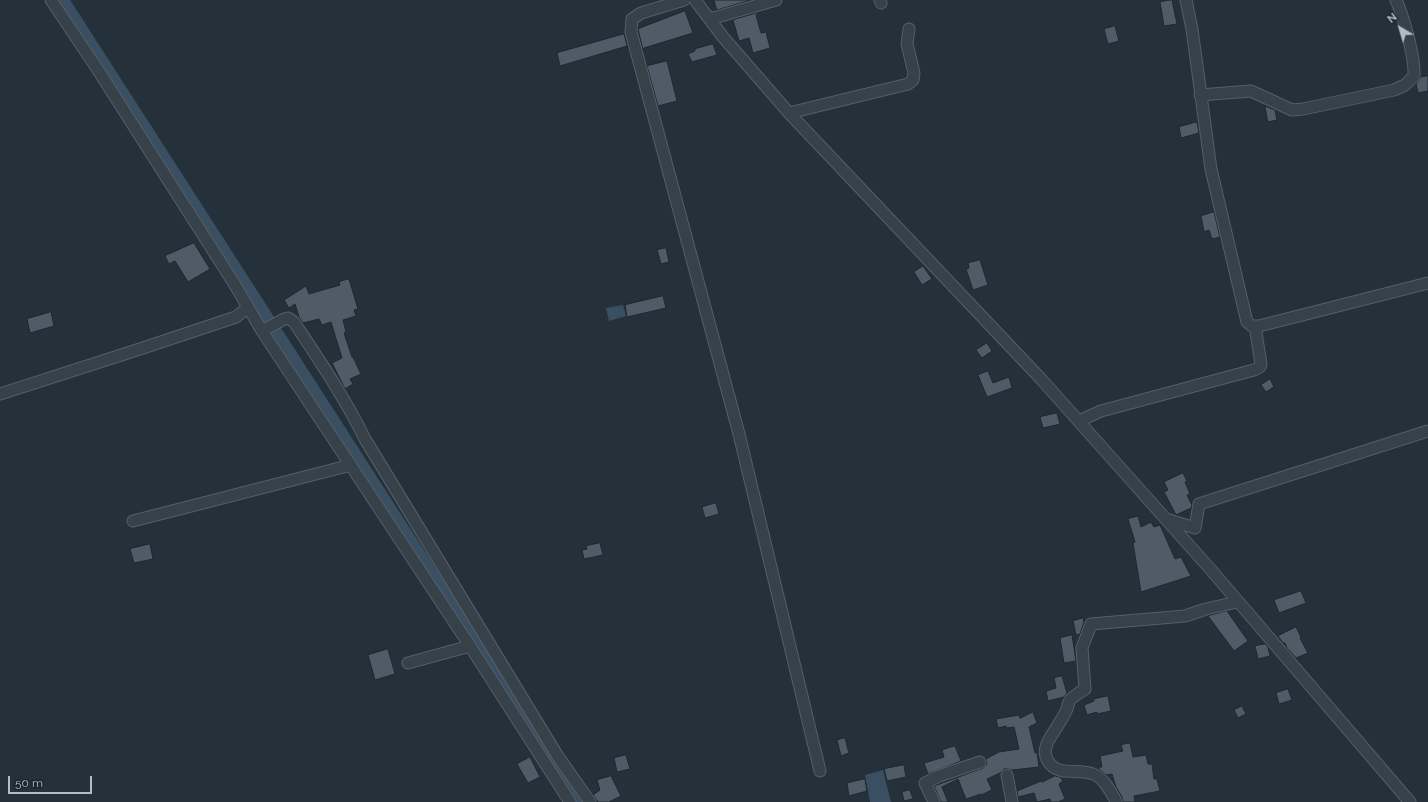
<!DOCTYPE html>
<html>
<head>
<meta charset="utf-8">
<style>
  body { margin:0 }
  #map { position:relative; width:1428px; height:802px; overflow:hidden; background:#24303a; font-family:Raleway,sans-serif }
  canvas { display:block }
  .north { position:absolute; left:1380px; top:8px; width:40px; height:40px; -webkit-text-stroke:3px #1d262f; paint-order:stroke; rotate:322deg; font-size:11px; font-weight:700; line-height:16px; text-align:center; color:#b3bcc6 }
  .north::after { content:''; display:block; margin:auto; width:14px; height:18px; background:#b3bcc6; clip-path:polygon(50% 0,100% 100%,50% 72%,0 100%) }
  .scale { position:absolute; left:8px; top:776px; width:84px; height:18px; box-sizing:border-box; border:2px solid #b3bcc6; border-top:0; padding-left:5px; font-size:12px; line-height:14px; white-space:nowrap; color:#b3bcc6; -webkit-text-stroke:3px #1d262f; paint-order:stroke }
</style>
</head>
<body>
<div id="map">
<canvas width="1428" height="802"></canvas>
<div class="north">N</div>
<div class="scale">50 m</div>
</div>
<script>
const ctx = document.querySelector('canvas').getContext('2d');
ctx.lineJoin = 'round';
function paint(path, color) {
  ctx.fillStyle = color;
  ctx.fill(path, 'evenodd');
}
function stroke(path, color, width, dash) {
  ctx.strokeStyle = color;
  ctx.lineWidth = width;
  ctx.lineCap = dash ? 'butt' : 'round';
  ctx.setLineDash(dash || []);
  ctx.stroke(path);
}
paint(new Path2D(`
  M623,305L626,316L609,321L606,308Z
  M883,770L891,802H870L865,775Z`), '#3a5062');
stroke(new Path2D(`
  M63,0L579,802`), '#3a5062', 12);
const building = new Path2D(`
  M714,0H751L717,10Z
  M1172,0L1177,24L1164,26L1160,2Z
  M685,11L693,33L644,48L643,50L638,29Z
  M757,13L758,14L756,15L761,33L766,32L770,48L753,53L749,38L739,41L733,20Z
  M1115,26L1119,41L1108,44L1104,29Z
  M624,34L628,49L627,46L560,66L557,53Z
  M713,44L717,55L692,62L688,54L695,51V49Z
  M667,61L677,101L658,106L647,66Z
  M1428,76V91L1418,93L1416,84L1421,77Z
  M1265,106L1275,110L1277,120L1268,122Z
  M1197,122L1199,133L1181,138L1179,127Z
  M1214,212L1220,237L1212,239L1209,230L1204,232L1201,216Z
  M194,243L210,269L188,282L175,261L169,264L165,256Z
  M666,248L669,262L661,264L657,250Z
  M980,260L988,285L973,290L966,269L969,268L968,263Z
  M923,266L932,279L922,285L914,272Z
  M349,279L358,309L354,310L356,316L343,320L346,332L344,333L352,357H353L361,374L350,379L353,384L345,389L332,363L342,358L331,322L322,325L319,319L303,323L299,317L295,304L289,308L284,300L306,286L309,294L340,285L339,282Z
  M663,296L666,308L627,317L625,305Z
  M51,312L54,326L30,333L27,319Z
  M987,343L992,351L982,358L976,350Z
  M988,371L993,383L1009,377L1012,388L987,397L978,375Z
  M1270,379L1274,387L1266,392L1261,385Z
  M1057,413L1060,424L1043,428L1040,417Z
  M1183,473L1187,481L1185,482L1190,494L1187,495L1192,505L1191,508L1176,515L1164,492L1168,490L1164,482Z
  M716,503L719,514L705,518L702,507Z
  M1138,516L1141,527L1151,522L1154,527L1160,525L1175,559L1181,557L1191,576L1141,592L1133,543L1135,542L1128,519Z
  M600,543L603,555L584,559L582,550L587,549L586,546Z
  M150,544L153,559L134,563L130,549Z
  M1301,591L1306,603L1279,613L1274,600Z
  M1227,611L1248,641L1234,651L1208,616Z
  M1083,618L1084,622L1080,634L1076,635L1073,621Z
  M1296,627L1301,637L1300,638L1308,653L1296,658L1287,648L1285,643H1283L1278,636Z
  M1072,635L1076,661L1064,663L1060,638Z
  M1265,644L1268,647L1270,656L1258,659L1255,646Z
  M388,649L395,674L375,680L368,655Z
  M1062,676L1067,693L1064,697L1048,701L1046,691L1056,688L1054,678Z
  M1288,689L1292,700L1279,704L1276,693Z
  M1108,696L1111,711L1097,714V712L1087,715L1084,705L1094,701V699Z
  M1242,706L1246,714L1238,718L1234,710Z
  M1033,712L1037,723L1029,727L1035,753L1037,752L1039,767L1012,770L1005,768L1000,773L987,779L992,790L981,795V794L966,799L958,779L942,787L948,802H941L934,786L983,768L987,764L986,759L999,752L1019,749L1014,727L1007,728L1006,726L998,728L996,719L1019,715L1020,718Z
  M845,738L849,753L841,756L837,740Z
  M1130,743L1133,757L1146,755L1148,764H1152L1154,779H1157L1160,791L1134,796L1135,802H1123L1122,797L1116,787L1112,774L1106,775L1099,769V767H1102L1100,756L1123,751L1121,745Z
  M955,746L961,761L928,774L924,763L944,757L942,750Z
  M626,755L630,769L617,772L614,758Z
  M530,757L540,777L528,783L517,764Z
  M904,765L906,777L887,781L884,769Z
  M611,776L621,796L609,802H598L593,795L600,790L597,780Z
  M1055,776L1060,777L1063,781L1059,784L1065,799L1058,802H1051L1050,799L1037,802L1034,793L1018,797L1017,791L1041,781L1042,782Z
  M865,779L867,791L849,796L847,783Z
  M910,790L913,799L904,801L902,792Z`);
paint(building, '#4f5b67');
stroke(building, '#1f2831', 1);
const minor = new Path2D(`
  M51,0L98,70L235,285L262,331L470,646L570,802
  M684,0L641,13L632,19L631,32L739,434L820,771
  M695,0L723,37L789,113L1042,380L1212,571L1410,802
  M880,0L881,3
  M1186,0L1192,29L1211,169L1247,322L1252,326H1259L1428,283
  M710,19L776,0
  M1200,95L1251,91L1292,110L1303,109L1394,90L1405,85L1414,76C1415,57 1404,18 1396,0
  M789,113L908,84L913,80L914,73L907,44L909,29
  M262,331L284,319L288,318L294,322C319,360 345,398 365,439L557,755L590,802
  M0,394L143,348L236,317L247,308
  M1079,421L1101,411L1254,370L1260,367L1261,364L1255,326
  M1166,519L1195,528L1199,504L1428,431
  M133,521L351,465
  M408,663L470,646
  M1007,775L1012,802
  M1116,801C1110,791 1104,778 1093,774C1078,768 1057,777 1048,761C1041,750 1049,739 1055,730C1059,723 1064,716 1067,709C1068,706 1068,703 1070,700C1074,696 1080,692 1085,689L1082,648L1091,624L1185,616L1206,609L1237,602
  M934,802L925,783L939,776L980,762`);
stroke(minor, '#565f68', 13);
stroke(minor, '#37414a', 11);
</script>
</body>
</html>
